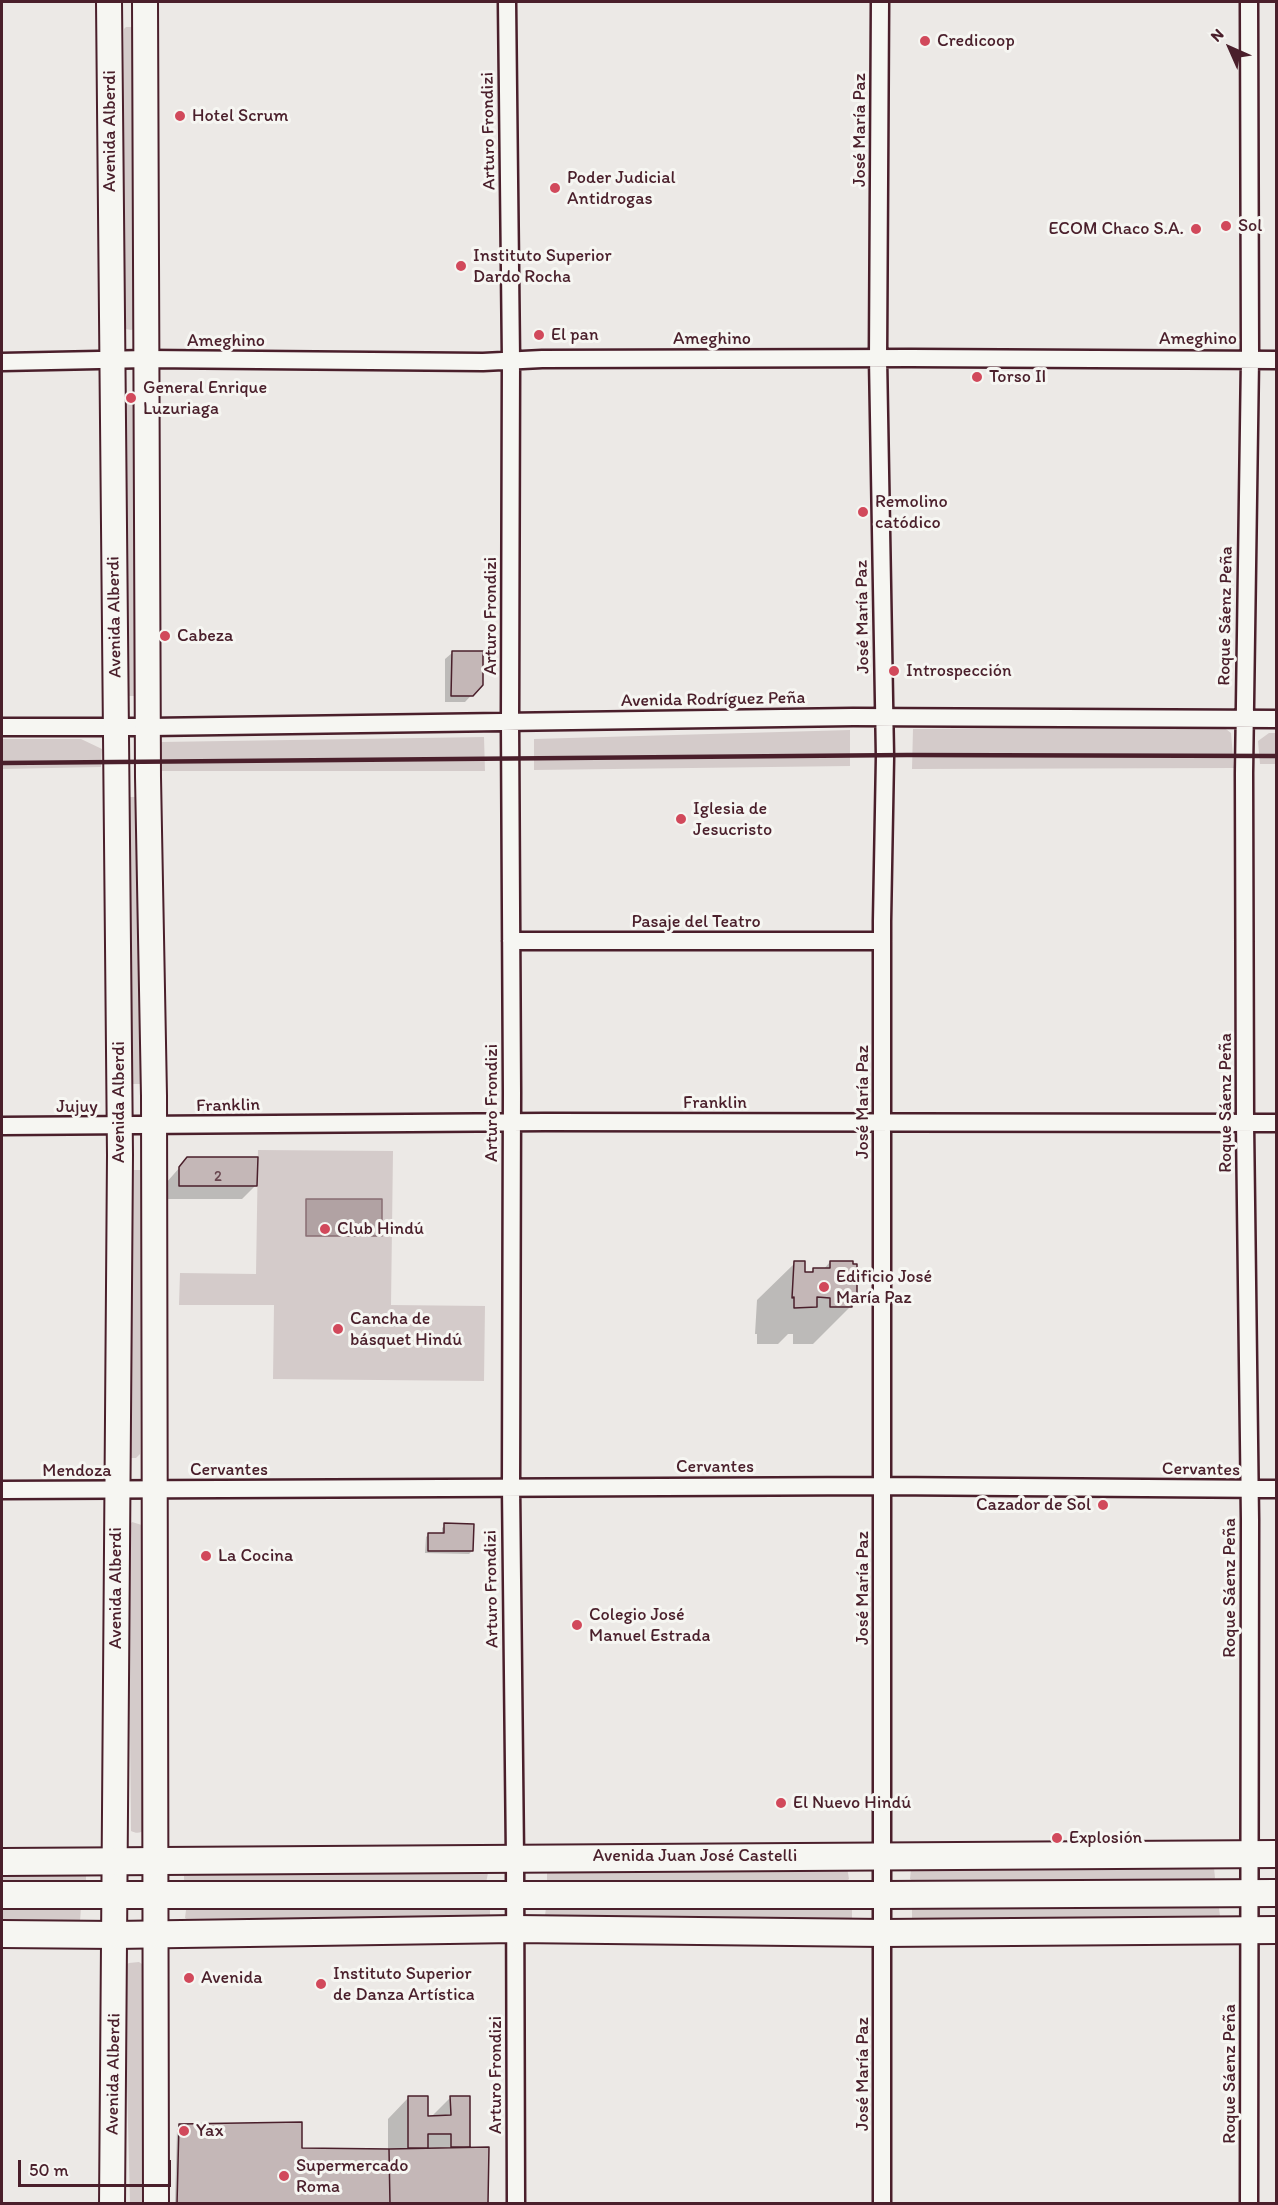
<!DOCTYPE html>
<html>
<head>
<meta charset="utf-8">
<style>
  body { margin:0 }
  #map { position:relative; width:1278px; height:2205px; overflow:hidden; background:#ece9e6; font-family:Itim,sans-serif }
  canvas { display:block }
  .frame { position:absolute; inset:0; border:3px solid #4a1f2b; pointer-events:none }
  .north { position:absolute; left:1200px; top:18px; width:60px; height:60px; -webkit-text-stroke:4px #f6f6f2; paint-order:stroke; rotate:315deg; font-size:16px; font-weight:700; line-height:24px; text-align:center; color:#4a1f2b }
  .north::after { content:''; display:block; margin:auto; width:21px; height:27px; background:#4a1f2b; clip-path:polygon(50% 0,100% 100%,50% 72%,0 100%) }
  .scale { position:absolute; left:18px; top:2160px; width:153px; height:27px; box-sizing:border-box; border:3px solid #4a1f2b; border-top:0; padding-left:8px; font-size:18px; line-height:21px; white-space:nowrap; color:#4a1f2b; -webkit-text-stroke:4px #f6f6f2; paint-order:stroke }
</style>
</head>
<body>
<div id="map">
<canvas width="1278" height="2205"></canvas>
<div class="frame"></div>
<div class="north">N</div>
<div class="scale">50 m</div>
</div>
<script>
const ctx = document.querySelector('canvas').getContext('2d');
ctx.lineJoin = 'round';
function paint(path, color) {
  ctx.fillStyle = color;
  ctx.fill(path, 'evenodd');
}
function stroke(path, color, width, dash) {
  ctx.strokeStyle = color;
  ctx.lineWidth = width;
  ctx.lineCap = dash ? 'butt' : 'round';
  ctx.setLineDash(dash || []);
  ctx.stroke(path);
}
function drawText(font, color, halo, rows, align = 'center') {
  ctx.font = font + ' Itim,sans-serif';
  ctx.lineWidth = 6;
  ctx.setLineDash([]);
  ctx.textBaseline = 'middle';
  ctx.strokeStyle = halo;
  ctx.fillStyle = color;
  for (const [text, x, y, turn = 0] of rows) {
    ctx.save();
    ctx.translate(x, y);
    ctx.rotate((+turn || 0) * Math.PI / 180);
    ctx.textAlign = isNaN(turn) ? turn : align;
    if (halo) ctx.strokeText(text, 0, 0);
    ctx.fillText(text, 0, 0);
    ctx.restore();
  }
}
paint(new Path2D(`
  M126,27H133L136,328L131,330L126,329L124,325V29Z
  M129,393H134L137,397L139,688L135,696H127L123,689L125,398Z
  M1222,726L1231,733L1234,768L912,769L913,729Z
  M850,730V766L534,770V739Z
  M1269,733H1276V764H1260L1258,741Z
  M484,737L485,771H161V742Z
  M2,739H81L102,749L101,767L2,769Z
  M126,797H140L141,1084H126Z
  M258,1150L393,1151L391,1305L485,1306L484,1381L273,1379L274,1305H179L180,1273L256,1274Z
  M130,1170H141L140,1454L136,1458H131L127,1454Z
  M132,1522L145,1526L146,1829C141,1833 137,1834 131,1831L128,1527Z
  M1210,1865L1214,1868L1215,1878L1211,1882L915,1883L910,1879L911,1869L915,1866Z
  M847,1867L849,1879L846,1882L552,1883L547,1880V1872L552,1869Z
  M486,1869L488,1873L486,1883H188L184,1880V1875L189,1871Z
  M2,1872H86V1884L2,1885Z
  M917,1905L1214,1906L1219,1908L1220,1916L1215,1919L917,1922L912,1918V1909Z
  M2,1906H81L80,1922H2Z
  M190,1906H487L490,1908V1916L486,1919L189,1921L185,1918L186,1910Z
  M546,1907L852,1908V1918L844,1923L550,1920L545,1916Z
  M139,1962L145,1966L147,2203H130L124,1966L129,1963Z`), '#d4cbca');
const water = new Path2D(`
  M306,1199H382V1236H306Z`);
paint(water, '#b1a2a3');
stroke(water, '#886e73', 1.5);
paint(new Path2D(`
  M452,653L481,685L465,702H445V659Z
  M188,1158L256,1185L242,1199H166V1183Z
  M830,1262L855,1302L813,1344H793V1334H788L778,1344H757V1334H755L757,1300L795,1263L803,1273H810L813,1270H823Z
  M445,1525L472,1551L469,1554L425,1553L426,1537L429,1534L442,1535V1528Z
  M451,2097L469,2146L467,2149L486,2204H175L177,2129L180,2126L301,2150H388V2119L408,2098L426,2117H431Z`), '#0003');
const building = new Path2D(`
  M452,651H483V685L473,696H451Z
  M187,1157H258L257,1186H179V1167Z
  M794,1261H805V1272H813V1268H830V1261H853V1264H857V1302H852V1307H830V1298L817,1297V1307L794,1308V1297L792,1298Z
  M444,1523L474,1524L473,1551H428V1533H444Z
  M408,2096H428V2116L451,2115L450,2096H470V2147H451V2134H428V2148H408Z
  M302,2122V2148L389,2149L390,2204H177L179,2124Z
  M489,2147L488,2203L390,2204L389,2149Z`);
paint(building, '#c4b7b7');
stroke(building, '#4a1f2b', 1.5);
const minor = new Path2D(`
  M507,2L511,359L510,722L512,1092L511,1487L515,1857L516,2204
  M880,2L878,358L885,757L882,921V2204
  M1249,2L1250,359L1244,773L1245,1124L1250,1519L1249,2204
  M2,362L147,359L483,362L542,359L911,358L1276,360
  M2,727H150L853,717L1276,719
  M511,941H882
  M2,1126L545,1122L1276,1123
  M2,1490L883,1486L1276,1489`);
const secondary = new Path2D(`
  M109,2L120,1155L112,2204
  M145,2L148,777L154,1096L156,2204`);
const primary = new Path2D(`
  M2,1862C426,1862 851,1853 1276,1854
  M2,1895H882L1276,1893
  M2,1934L115,1935L515,1929L883,1933L1276,1930`);
stroke(minor, '#4a1f2b', 21);
stroke(secondary, '#4a1f2b', 28);
stroke(primary, '#4a1f2b', 30);
stroke(minor, '#f6f6f2', 16);
stroke(secondary, '#f6f6f2', 24);
stroke(primary, '#f6f6f2', 26);
stroke(new Path2D(`
  M2,763L907,755L1276,756`), '#4a1f2b', 4.5);
for (const [x, y, r, color] of [
  [925,41,6,"#d1495b"],
  [180,116,6,"#d1495b"],
  [555,188,6,"#d1495b"],
  [1226,226,6,"#d1495b"],
  [1196,229,6,"#d1495b"],
  [461,266,6,"#d1495b"],
  [539,335,6,"#d1495b"],
  [977,377,6,"#d1495b"],
  [131,398,6,"#d1495b"],
  [863,512,6,"#d1495b"],
  [165,636,6,"#d1495b"],
  [894,671,6,"#d1495b"],
  [681,819,6,"#d1495b"],
  [325,1229,6,"#d1495b"],
  [824,1287,6,"#d1495b"],
  [338,1329,6,"#d1495b"],
  [1103,1505,6,"#d1495b"],
  [206,1556,6,"#d1495b"],
  [577,1625,6,"#d1495b"],
  [781,1803,6,"#d1495b"],
  [1057,1838,6,"#d1495b"],
  [189,1978,6,"#d1495b"],
  [321,1984,6,"#d1495b"],
  [184,2131,6,"#d1495b"],
  [284,2176,6,"#d1495b"]
]) {
  const dot = new Path2D();
  dot.arc(x, y, r, 0, 2 * Math.PI);
  ctx.fillStyle = color;
  ctx.fill(dot);
  stroke(dot, '#f6f6f2', 2);
}
drawText('15px', '#68454e', null, [
  ["2",218,1177]
]);
drawText('18px', '#4a1f2b', '#f6f6f2', [
  ["Credicoop",937,41],
  ["Hotel Scrum",192,116],
  ["Poder Judicial",567,178],
  ["Antidrogas",567,199],
  ["Sol",1238,226],
  ["ECOM Chaco S.A.",1184,229,"right"],
  ["Instituto Superior",473,256],
  ["Dardo Rocha",473,277],
  ["El pan",551,335],
  ["Torso II",989,377],
  ["General Enrique",143,388],
  ["Luzuriaga",143,409],
  ["Remolino",875,502],
  ["catódico",875,523],
  ["Cabeza",177,636],
  ["Introspección",906,671],
  ["Iglesia de",693,809],
  ["Jesucristo",693,830],
  ["Club Hindú",337,1229],
  ["Edificio José",836,1277],
  ["María Paz",836,1298],
  ["Cancha de",350,1319],
  ["básquet Hindú",350,1340],
  ["Cazador de Sol",1091,1505,"right"],
  ["La Cocina",218,1556],
  ["Colegio José",589,1615],
  ["Manuel Estrada",589,1636],
  ["El Nuevo Hindú",793,1803],
  ["Explosión",1069,1838],
  ["Instituto Superior",333,1974],
  ["de Danza Artística",333,1995],
  ["Avenida",201,1978],
  ["Yax",196,2131],
  ["Supermercado",296,2166],
  ["Roma",296,2187]
], 'left');
drawText('18px', '#4a1f2b', '#f6f6f2', [
  ["José María Paz",860,130,-90],
  ["Avenida Alberdi",110,131,-90],
  ["Arturo Frondizi",489,131,-91],
  ["Ameghino",712,339],
  ["Ameghino",1198,339],
  ["Ameghino",226,341],
  ["Arturo Frondizi",491,616,-90],
  ["Roque Sáenz Peña",1226,616,-89],
  ["Avenida Alberdi",115,617,-91],
  ["José María Paz",863,617,-91],
  ["Avenida Rodríguez Peña",713,700,-1],
  ["Pasaje del Teatro",696,922],
  ["Avenida Alberdi",119,1102,-90],
  ["José María Paz",863,1102,-90],
  ["Arturo Frondizi",492,1103,-90],
  ["Franklin",715,1103],
  ["Roque Sáenz Peña",1226,1103,-90],
  ["Franklin",228,1106,-1],
  ["Jujuy",77,1107],
  ["Cervantes",715,1467],
  ["Cervantes",229,1470],
  ["Cervantes",1201,1470,1],
  ["Mendoza",77,1471],
  ["Avenida Alberdi",116,1588,-90],
  ["José María Paz",863,1588,-90],
  ["Roque Sáenz Peña",1230,1588,-90],
  ["Arturo Frondizi",492,1589,-91],
  ["Avenida Juan José Castelli",695,1856],
  ["Avenida Alberdi",114,2074,-89],
  ["José María Paz",863,2074,-90],
  ["Roque Sáenz Peña",1230,2074,-90],
  ["Arturo Frondizi",496,2075,-90]
]);
</script>
</body>
</html>
